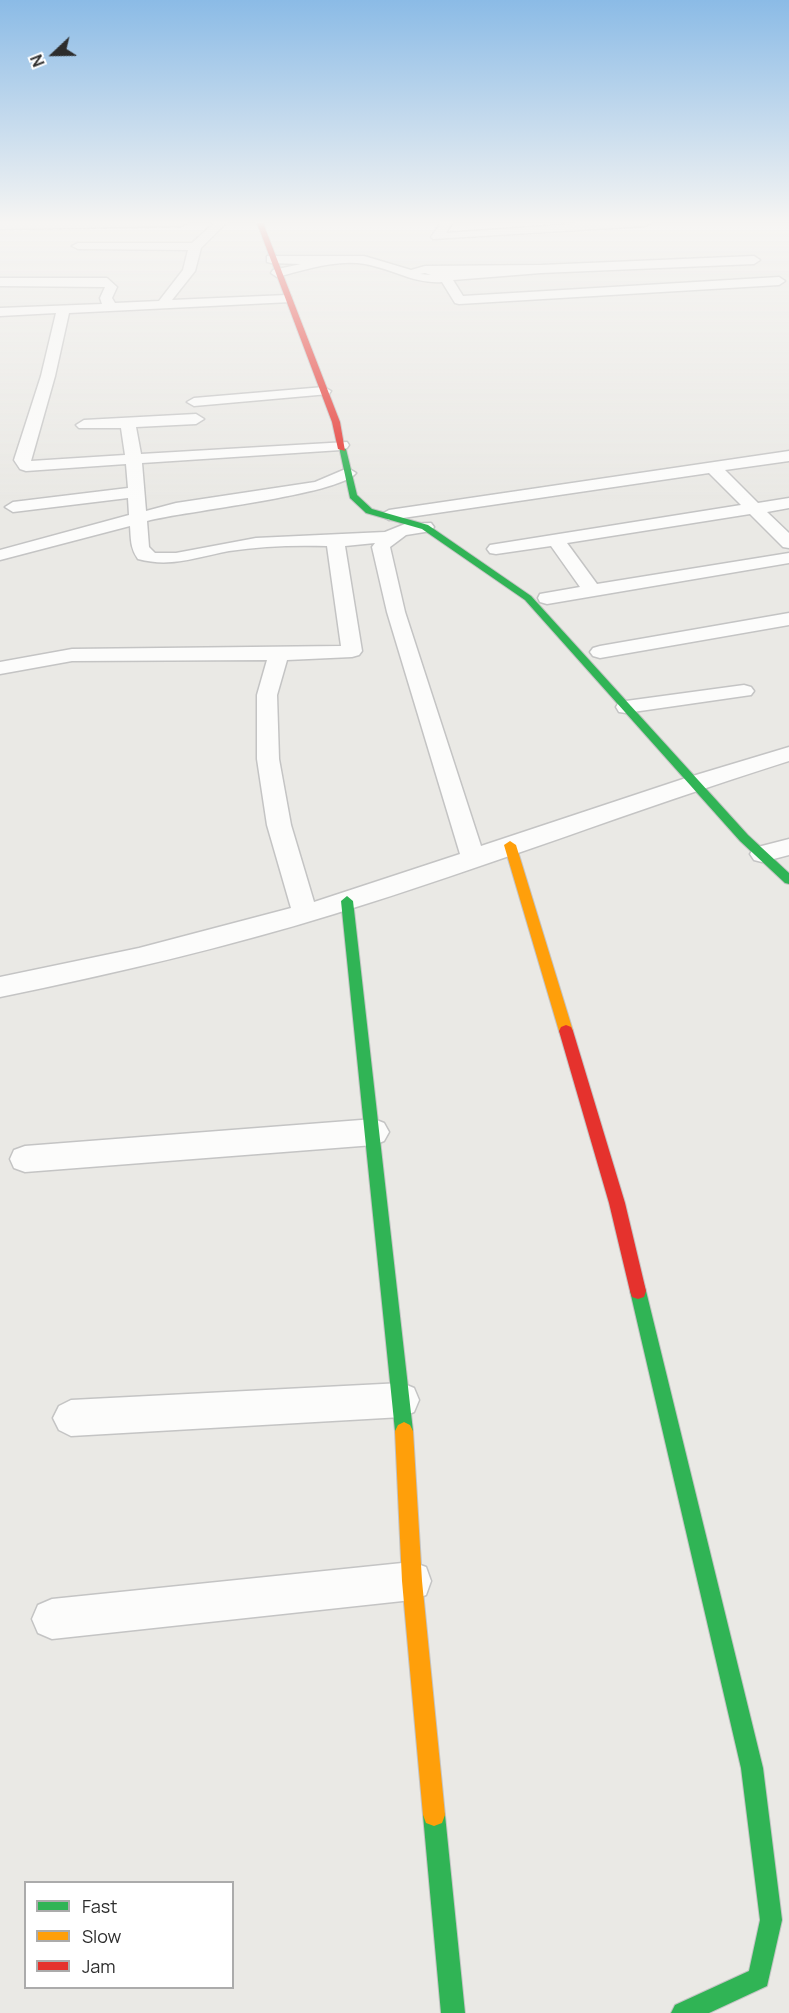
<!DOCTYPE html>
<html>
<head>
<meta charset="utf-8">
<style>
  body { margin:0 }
  #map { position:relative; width:789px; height:2013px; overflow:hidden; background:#eae9e5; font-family:Manrope,sans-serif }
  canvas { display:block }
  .legend { position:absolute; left:24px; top:1881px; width:210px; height:108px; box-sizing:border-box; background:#fff; border:2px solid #ababab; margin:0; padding:8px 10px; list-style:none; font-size:18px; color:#2d2d2d }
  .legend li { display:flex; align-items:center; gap:12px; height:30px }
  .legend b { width:30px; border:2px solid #ababab }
  .north { position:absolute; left:24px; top:24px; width:60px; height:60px; -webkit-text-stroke:4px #fff; paint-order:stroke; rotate:248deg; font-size:16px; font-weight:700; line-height:24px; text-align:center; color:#2d2d2d }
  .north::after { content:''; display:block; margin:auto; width:21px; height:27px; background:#2d2d2d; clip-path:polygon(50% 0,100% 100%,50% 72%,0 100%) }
</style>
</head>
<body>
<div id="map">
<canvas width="789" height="2013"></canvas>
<ul class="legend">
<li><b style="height:8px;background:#30b455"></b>Fast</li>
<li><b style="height:8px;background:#ff9f0a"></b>Slow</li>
<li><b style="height:8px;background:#e5322d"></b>Jam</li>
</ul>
<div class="north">N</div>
</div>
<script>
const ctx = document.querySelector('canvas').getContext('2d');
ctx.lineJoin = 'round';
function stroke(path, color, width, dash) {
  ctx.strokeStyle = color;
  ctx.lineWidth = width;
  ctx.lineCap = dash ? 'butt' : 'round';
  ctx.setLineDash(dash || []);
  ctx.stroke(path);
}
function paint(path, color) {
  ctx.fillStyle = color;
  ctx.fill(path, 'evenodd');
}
const street = new Path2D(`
  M0,223H186L181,226L0,229Z
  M214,223H226L201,248L195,271L172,300L287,295L291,296V302L69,313L55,376L31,461L125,455L121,428H79L76,425L84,420L196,414L204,419L196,424L136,427L141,454L347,442L349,445L347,448L341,450L142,463L146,511L176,503L315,482L348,468L356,473C339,495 184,511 147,521L149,547L155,553H176L256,538L385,532L405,524L431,523L434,527L431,531L406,535L390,547L405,612L481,846L686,778L789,747V761C636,809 487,867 334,914C224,948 112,974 0,997V977L139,948L291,908L267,825L257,759V695L267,660L72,661L0,674V662L72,649L341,646L327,546C295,545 261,546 229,551C197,557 171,568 138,559C130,548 131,538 130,526L0,560V550L129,515L128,498L13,512L5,507L13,502L128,488L126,464L26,471L20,469L14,460L41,376L56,313L0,316V308L102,304L100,298L105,287L0,286V278H107L117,287L112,298L115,303L159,301L183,270L188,250L78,249L72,246L78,243H192ZM375,543L372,547L387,612L460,854L314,902L291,825L279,759L277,695L287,660L352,657L359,655L362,651L345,546Z
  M441,223H452L446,233L589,223H650L645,226L433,239L431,237Z
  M267,256H364L411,270L425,266L541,265L754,256L760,260L754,264L541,273L453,280L463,296L779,277L785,281L779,285L459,304L455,303L442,282C414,284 393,269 365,264C336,259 305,270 277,277L271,273L273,270L301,264L271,263L267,262ZM425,273L431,275L420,274Z
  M324,387L331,391L329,394L194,406L187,402L194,398Z
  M789,451V461L725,470L758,503L789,498V508L767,512L789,533V548L783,547L750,514L567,543L597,584L789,553V563L547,604L540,602L538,598L540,594L580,587L551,546L496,554L490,553L487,549L490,545L741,505L709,473L389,520L380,515L389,510Z
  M789,613V625L600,658L593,656L590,652L593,648L600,646Z
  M744,685L751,687L754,691L751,695L626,713L619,712L616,707L619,702L626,701Z
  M789,839V855L762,862L754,860L750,854L754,848Z
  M374,1119L384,1123L389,1132L384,1141L374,1145L25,1172L14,1168L10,1159L14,1150L25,1146Z
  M402,1383L414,1388L419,1400L414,1412L402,1417L71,1436L59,1430L53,1418L59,1406L71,1400Z
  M412,1562L426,1567L431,1581L426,1595L412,1600L52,1639L38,1633L32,1619L38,1605L52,1599Z`);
const fast = new Path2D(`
  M339,447L346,449L357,495L372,509L428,525L531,596L748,835L789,873V884L785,883L740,841L525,600L422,529L366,513L350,498Z
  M347,896L353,901L413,1431L410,1437L404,1440L398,1437L395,1431L341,901Z
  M638,1283L644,1285L646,1291L763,1768L782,1920L767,1986L709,2013H671L675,2005L749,1971L760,1920L741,1768L630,1291L632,1285Z
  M434,1804L442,1807L445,1815L465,2013H441L423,1815L426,1807Z`);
const slow = new Path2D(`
  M510,841L516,845L573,1031L571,1035H561L559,1031L504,845Z
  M404,1422L410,1425L413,1431L422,1581L445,1815L442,1823L434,1826L426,1823L423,1815L402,1581L395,1431L398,1425Z`);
const jam = new Path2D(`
  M257,223H263L340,422L345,451L338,449L332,422Z
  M566,1025L571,1027L573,1031L625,1203L646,1291L644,1297L638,1299L632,1297L630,1291L609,1203L559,1031L561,1027Z`);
stroke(street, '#c4c4c4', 3);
stroke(fast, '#c4c4c4', 2);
stroke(slow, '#c4c4c4', 2);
stroke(jam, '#c4c4c4', 2);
paint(street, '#fcfcfb');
paint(fast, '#30b455');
paint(slow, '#ff9f0a');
paint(jam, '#e5322d');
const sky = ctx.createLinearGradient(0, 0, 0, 505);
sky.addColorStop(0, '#8bbbe6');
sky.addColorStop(0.44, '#f6f5f3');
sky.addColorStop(1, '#f6f5f300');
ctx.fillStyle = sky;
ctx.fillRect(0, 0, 789, 505);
</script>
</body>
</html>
